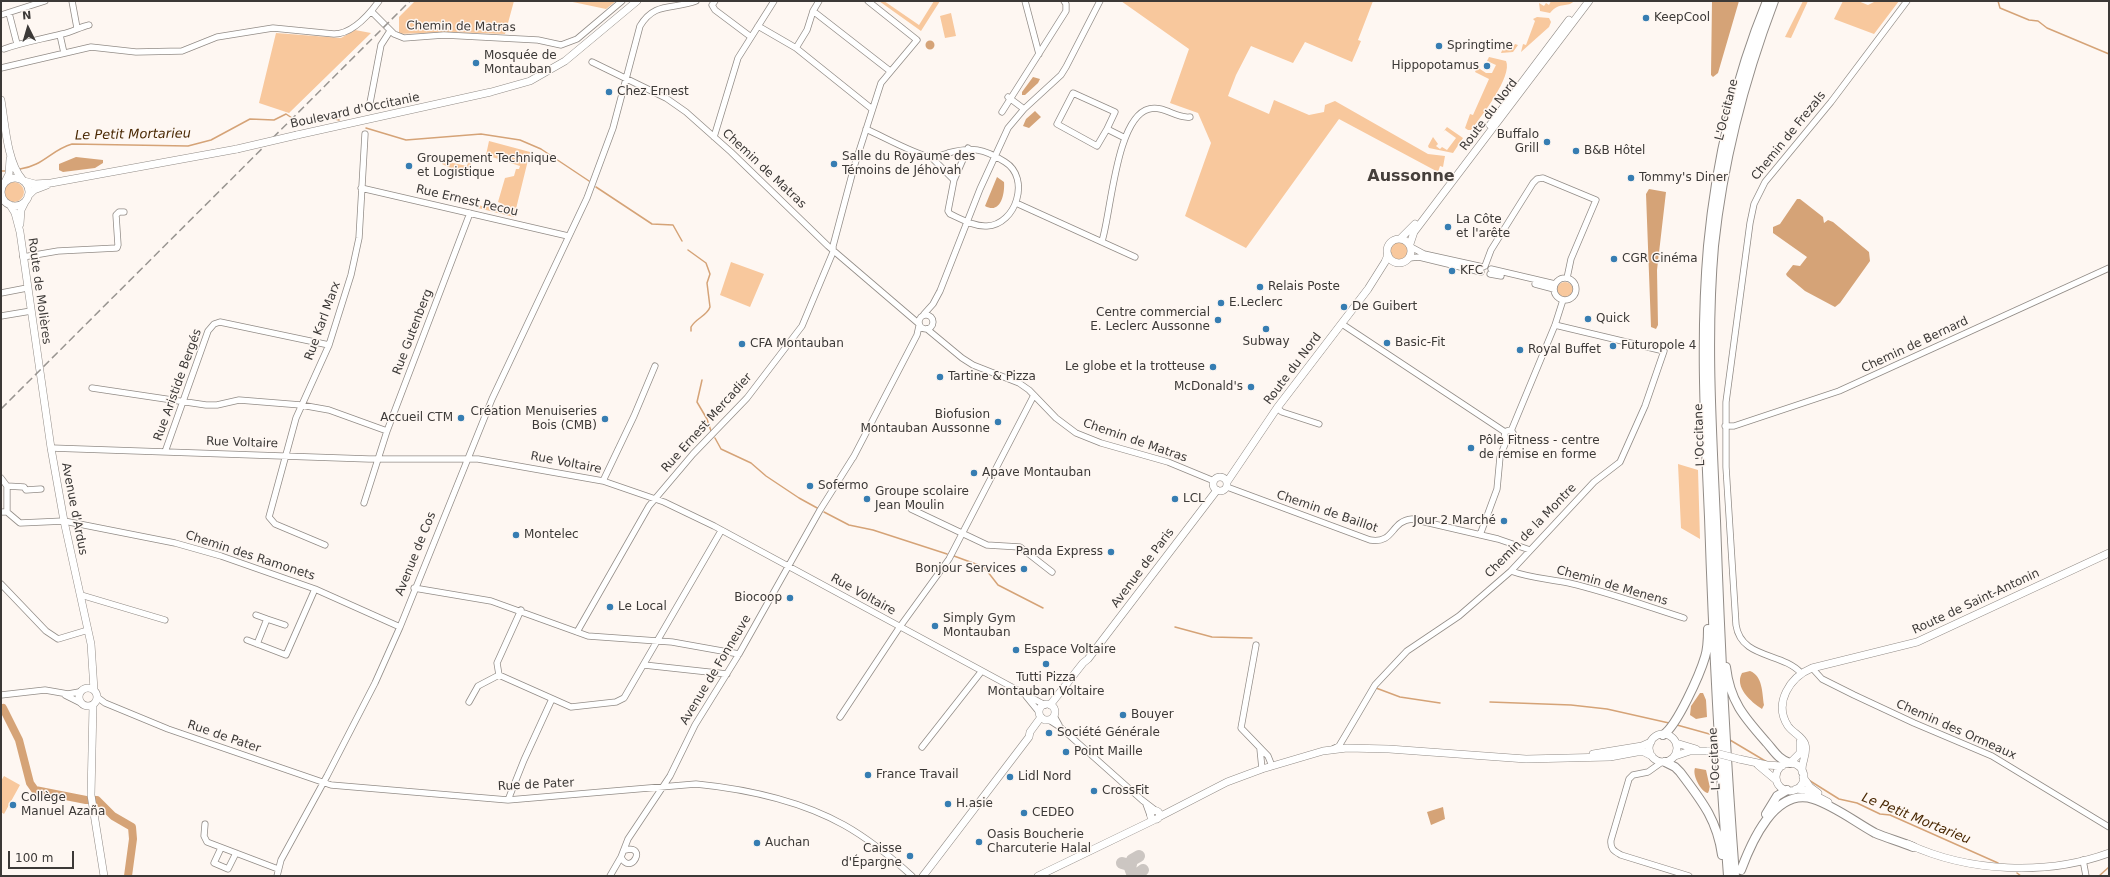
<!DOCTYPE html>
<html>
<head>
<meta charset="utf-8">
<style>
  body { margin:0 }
  #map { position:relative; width:2110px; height:877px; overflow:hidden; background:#fef7f2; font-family:"DejaVu Sans",sans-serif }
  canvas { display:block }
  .frame { position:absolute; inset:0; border:2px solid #3c3937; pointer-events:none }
  .north { position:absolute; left:8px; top:8px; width:40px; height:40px; -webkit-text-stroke:3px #fef7f2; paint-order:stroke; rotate:355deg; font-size:11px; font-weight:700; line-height:16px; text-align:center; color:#3c3937 }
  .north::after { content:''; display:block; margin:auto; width:14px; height:18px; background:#3c3937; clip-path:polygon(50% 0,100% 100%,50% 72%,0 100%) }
  .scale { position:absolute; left:8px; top:851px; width:66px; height:18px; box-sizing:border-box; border:2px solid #3c3937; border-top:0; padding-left:5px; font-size:12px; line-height:14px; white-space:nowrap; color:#3c3937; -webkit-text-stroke:3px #fef7f2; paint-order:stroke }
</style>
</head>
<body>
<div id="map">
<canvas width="2110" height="877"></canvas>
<div class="frame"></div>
<div class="north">N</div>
<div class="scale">100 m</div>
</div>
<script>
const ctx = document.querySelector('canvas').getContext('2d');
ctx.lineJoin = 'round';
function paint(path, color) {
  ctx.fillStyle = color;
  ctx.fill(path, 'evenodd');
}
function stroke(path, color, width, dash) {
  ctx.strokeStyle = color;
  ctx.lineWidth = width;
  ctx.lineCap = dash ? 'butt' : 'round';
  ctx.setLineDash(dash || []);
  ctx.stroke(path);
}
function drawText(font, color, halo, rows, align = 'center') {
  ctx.font = font + ' "DejaVu Sans",sans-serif';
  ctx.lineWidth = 3;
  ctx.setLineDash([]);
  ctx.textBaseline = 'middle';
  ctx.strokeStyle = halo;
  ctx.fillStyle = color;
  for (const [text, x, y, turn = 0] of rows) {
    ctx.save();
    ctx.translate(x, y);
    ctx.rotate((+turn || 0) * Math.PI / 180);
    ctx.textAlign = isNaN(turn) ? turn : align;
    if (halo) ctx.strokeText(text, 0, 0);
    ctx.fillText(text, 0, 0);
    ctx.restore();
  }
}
paint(new Path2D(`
  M415,1H514L505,34L448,32L399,34V17Z
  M568,1H616L606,9Z
  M879,1H884L919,25L934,1H940L921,31Z
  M1121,1H1373L1358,40L1361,41L1352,62L1305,42L1293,63L1251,46L1236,75L1228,96L1269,114L1274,100L1309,115L1324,112L1325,105L1335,101L1428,154L1445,156L1443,167L1440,166L1438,172L1339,119L1246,248L1185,216L1211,143L1198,113L1170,103L1189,49Z
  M1551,1H1574C1568,8 1560,1 1550,13L1540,11L1539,3L1544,6L1546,3L1549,5Z
  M1803,1H1808L1791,38L1785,37Z
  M1843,1H1858L1868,5L1876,1H1899L1874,34L1834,19Z
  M951,13L956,36L945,38L940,16Z
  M1537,17L1549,18L1551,22L1549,27L1521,52L1523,44L1526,45L1535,21L1533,19Z
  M355,30L371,33L289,113L259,103L276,33L341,38Z
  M1515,44L1518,45L1513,52L1501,53L1503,48L1508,50L1511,47L1513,48Z
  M1489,57L1506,61C1513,76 1481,117 1471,130H1468L1465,128L1470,114L1473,115L1489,79L1475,72L1477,67L1486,73H1492L1496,65L1487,61Z
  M1447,127L1463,138L1453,153L1429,148L1428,146L1433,137L1438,144L1436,146L1440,149L1442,147L1447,150L1456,138L1445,130L1443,132Z
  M489,141L530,152L514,217L478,208L475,202L476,198L479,199L478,205L486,207L487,202L490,203L489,209L501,212L503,204L498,202L505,178L514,176L516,169H519L520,166L486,155Z
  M444,161L467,166L468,162L471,163L468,176L442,164Z
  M4 192a10 10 0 1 1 20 0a10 10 0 1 1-20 0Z
  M1389 251a10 10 0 1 1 20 0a10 10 0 1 1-20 0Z
  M731,262L764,274L750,307L720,295Z
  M1557 290a8 8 0 1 1 16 0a8 8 0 1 1-16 0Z
  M1678,464L1698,470L1700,539L1681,528Z
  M4,776L20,785L4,814L1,812V781Z`), '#f8c89d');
paint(new Path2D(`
  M1712,1H1739L1718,73L1713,77L1711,75Z
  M925.5 45a4.5 4.5 0 1 1 9 0a4.5 4.5 0 1 1-9 0Z
  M1033,77L1040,79L1038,83L1025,95H1022V92Z
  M1035,111L1041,117L1029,128L1023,126L1026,119Z
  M76,157L103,160V163L95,168L63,172L59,170V164Z
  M997,177L1004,182C1005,193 1001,215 985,206Z
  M1649,189L1666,192L1657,270L1658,325L1656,329L1651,327L1646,194Z
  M1797,199H1800L1823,217L1824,223L1828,220L1833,222L1869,252L1870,261L1840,303L1835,307L1805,291L1787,276L1786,274L1793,265L1800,266L1807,257L1773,233V227L1780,224Z
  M1750,671C1763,676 1762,693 1764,705L1762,709C1751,702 1734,687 1742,673Z
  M1700,693H1703L1706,700L1707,717L1696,719L1690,715L1691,706Z
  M1695,768L1706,770L1710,788L1708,793C1701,792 1692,775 1695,768Z
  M1443,807L1445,819L1431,825L1427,812Z`), '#d5a377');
stroke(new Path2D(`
  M1998,1L2000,8L2029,20L2038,21L2047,28L2109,54
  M366,128L406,140L481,134L520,140L541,149L589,181
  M20,169C43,166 51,150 72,144L188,146L211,140L250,119L274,120L286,114L301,124L331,118L339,120
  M1,171H5
  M596,187L652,224L673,225L682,241
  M688,250L706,263L710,274L707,283L710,307C707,316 696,318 691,327V331
  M702,380L697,402L707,419L711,431
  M715,438L721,449L751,463L766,476L799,498L819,509
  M824,512L849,525L873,530L947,554
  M954,556L984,567L998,585L1043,608
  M1175,627L1212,637L1252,638
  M1376,688L1400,697L1440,703
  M1490,702L1571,705L1607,709L1669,723
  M1677,725L1713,735
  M1730,740L1767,762
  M1807,779L1839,799L1857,803L1880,814L1890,815L1998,863
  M2017,873L2021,876
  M2099,876L2109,867`), '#d5a377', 1.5);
stroke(new Path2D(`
  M3,708L19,740L30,783L35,790L86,800H97L113,816L132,827L133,839L128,876`), '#d5a377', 8);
stroke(new Path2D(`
  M1122,863L1129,865L1133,876
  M1130,868L1132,860L1139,856
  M1135,876L1143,870`), '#ccc6c2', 12);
const minor = new Path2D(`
  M72,1L77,28
  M715,1L712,5L715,10L751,37
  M1025,1L1039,54
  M371,11L394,34L404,38L444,35L538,40L561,45L577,39L622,1
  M813,11L890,71
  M9,13L17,44
  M1,15L45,1
  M758,26L796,48L807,30L813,11L819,1
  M60,35L64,53
  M796,48L872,109
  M4,49C23,42 43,39 62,34C72,32 80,27 89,25
  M592,62L666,98L686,112L731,152L828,246L918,323
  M1,68L91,47L136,52L182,51L217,37L273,28L334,34C352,34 368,16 379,1
  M1008,97L1024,109
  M369,108L381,45L390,31
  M1002,112L1066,11V4L1064,1
  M866,129C884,137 912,153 930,157C935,158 942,155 948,153C972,147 983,148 1005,162C1031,178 1016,225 987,226C975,227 961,219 950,214L948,211L954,180
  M1107,129L1097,146L1057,124L1073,93L1115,112L1107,129L1125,138
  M714,137L738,58L774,1
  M931,157L954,180L968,148
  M361,188L568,236
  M1016,203L1135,257
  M1102,241C1111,214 1116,117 1149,109C1164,105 1176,119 1190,117
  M1411,247L1424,254L1483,267
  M23,257L58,251L117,248L118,245L116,215L119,212H124
  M1409,258L1419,257L1481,272
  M1485,266L1491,250L1533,183L1537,179L1543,178L1596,200L1571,259L1567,278
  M1491,269L1555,284
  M1490,274L1501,276
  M1554 289a11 11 0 1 1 22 0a11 11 0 1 1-22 0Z
  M1535,284L1554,289
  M1,293L27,288
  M924,314L933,304L940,291L980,189L1008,128L1024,109L1061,75L1066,67L1100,1
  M919 322a7 7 0 1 1 14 0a7 7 0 1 1-14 0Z
  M1,316L31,311
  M1342,324L1505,432
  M927,329L962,358L973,365L1019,383L1029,390L1056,418L1076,433L1101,443L1168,462L1214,481
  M92,388L206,405H217L239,400L301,405L329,410L387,431
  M1277,408L1282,412L1319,424
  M1725,426H1734L1839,391L2109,268
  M1504.5 435a4.5 4.5 0 1 1 9 0a4.5 4.5 0 1 1-9 0Z
  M1511,431L1555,325L1563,300
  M51,448L369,459H478L603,481L664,502L714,526L1045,705
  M165,452L208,331L214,324L220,322L329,345
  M853,458L917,335L919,326
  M1,478L7,486V512
  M603,481L634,416L655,366
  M7,486L24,487L26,490L41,489
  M1227,487L1370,540C1395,544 1390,521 1412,519L1498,539L1530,550
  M364,503L387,431L470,213
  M911,509L987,545L1020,547L1052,572
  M1,512H7L20,523L64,521L175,543L221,556L315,589L400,627
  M1480,535L1497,489L1500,457L1507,439
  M325,545L275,524L269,517L296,418L329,345L351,275L359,238L365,134
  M1511,571C1530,578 1549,579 1569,583C1608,592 1646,606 1684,618
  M1,584L46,631L58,639L88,630
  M414,588L491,601L588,636L672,642L739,654
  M81,595L165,620
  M256,615L267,619
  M577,632L649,506L693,454L747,398L802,326L833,252V246L854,167L881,83L917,40L868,1
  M247,640L286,655L315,589
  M257,644L267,619L285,625
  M1256,645L1241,728L1268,756L1272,766
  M644,665L727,674
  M1812,668L1822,679L1854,695L1914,723L1992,756L2109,827
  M1801,673C1782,652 1741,659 1736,625L1726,467V402L1750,223L1754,204L1765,182L1831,102L1907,1
  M499,675L497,663L521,610
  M1,695L45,690L68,694L79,692
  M65,695L79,702
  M1026,696L1039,712
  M97,697L105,703L168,729L331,785L508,800L696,784C746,789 799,800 844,825C869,839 891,857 912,876
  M469,702L478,686L499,675L571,707L616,702L624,698L721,531
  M1054,716L1059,725
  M840,717L899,628L949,559L1034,395
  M1049,720L1060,727L1142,800L1155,810
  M922,747L981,672
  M1260,749L1262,769
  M1333,749L1339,746L1345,736L1375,685L1407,651L1459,616L1511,571L1594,482L1620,462L1645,406L1664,351L1555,325
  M1662,762L1648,772L1633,775L1629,779L1611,840C1610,849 1614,851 1621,855L1689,876
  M508,800L524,760L552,699
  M1146,804L1150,815
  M205,824L204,836L207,842L278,869
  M221,848L214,863L228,869L236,853
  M625,850C648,844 631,877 621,857L628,839L670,776L695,725L739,654L820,510L854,456
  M2083,860L2086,876
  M277,876L281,860L327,776L375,683L400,627L492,399L587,198L613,128L640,26C655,1 673,10 696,1
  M610,876L621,857`);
const major = new Path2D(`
  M1,100C5,123 7,162 22,179
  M1490,125L1569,20
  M297,135L491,92L530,81L565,61L637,1
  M1 192a14 14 0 1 1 28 0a14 14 0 1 1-28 0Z
  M24,181L35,184L51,183L237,149
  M5,182L9,174L10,159
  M28,196L34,190L47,185
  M10,205L15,213L20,232L51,448L64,521L91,644L94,690
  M20,224L21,210L25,202
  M1401,238L1415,224
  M1387 251a12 12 0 1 1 24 0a12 12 0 1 1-24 0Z
  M1410,244L1414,232L1589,1
  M1213 484a7 7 0 1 1 14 0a7 7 0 1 1-14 0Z
  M1227,482L1277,408L1368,289L1385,262L1388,255
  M79 697a9 9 0 1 1 18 0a9 9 0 1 1-18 0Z
  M1039 712a8 8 0 1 1 16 0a8 8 0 1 1-16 0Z
  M93,705L91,795L104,876
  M1050,705L1083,663L1088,659L1217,490
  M1649 748a14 14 0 1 1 28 0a14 14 0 1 1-28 0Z
  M1676,743L1696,749
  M1593,754L1642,746L1651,742
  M1675,756L1690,751H1708
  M1739,759L1767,765L1782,766
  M1790,763L1800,753V742
  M1776 777a14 14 0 1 1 28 0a14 14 0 1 1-28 0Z
  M1758,765L1776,780
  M1802,772C1801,762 1808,754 1805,744C1802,736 1793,733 1788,726C1773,703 1790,677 1812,668L1917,642L2109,553
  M1803,777L1810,787L1818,793
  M1796,789L1805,790L1828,802
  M1150.5 815a4.5 4.5 0 1 1 9 0a4.5 4.5 0 1 1-9 0Z
  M1159,817L1227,782L1262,769L1323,751L1347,748L1389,749L1526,759L1610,757L1637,752H1644L1652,756
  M1908,844C1968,872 2046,876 2109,853
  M923,876L1029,737L1030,732L1041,717
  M1038,876L1156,819`);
const highway = new Path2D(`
  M1726,667C1730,702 1745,718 1767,743C1774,751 1779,760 1790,763
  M1663,735C1677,726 1700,674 1705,657C1708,648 1708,639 1708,629
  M1665,762L1675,767L1680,772C1701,800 1717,819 1722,855
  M1766,814L1777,796L1787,790
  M1741,870C1751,843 1775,787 1813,799C1835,806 1855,822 1875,833C1887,838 1901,842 1913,847
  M1728,876C1719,756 1713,637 1709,517C1705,427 1700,336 1708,246C1716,163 1735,79 1767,1
  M1735,876C1726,758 1720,640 1716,521C1712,430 1706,337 1714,246C1723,161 1744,80 1774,1`);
stroke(minor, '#928c87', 7);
stroke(major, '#928c87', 8);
stroke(highway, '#928c87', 10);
stroke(minor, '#fff', 5.5);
stroke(major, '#fff', 7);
stroke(highway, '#fff', 8);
stroke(new Path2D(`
  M1,409L410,1`), '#999591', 1.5, [8, 4]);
const majorBridge = new Path2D(`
  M237,149L297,135
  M1708,751L1739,759`);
stroke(majorBridge, '#928c87', 8, []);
stroke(majorBridge, '#fff', 7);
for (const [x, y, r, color] of [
  [1646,18,4,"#367db2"],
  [1439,46,4,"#367db2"],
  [476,63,4,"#367db2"],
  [1487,66,4,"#367db2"],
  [609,92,4,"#367db2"],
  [1547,142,4,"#367db2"],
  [1576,151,4,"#367db2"],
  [834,164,4,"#367db2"],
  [409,166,4,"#367db2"],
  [1631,178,4,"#367db2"],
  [1448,227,4,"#367db2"],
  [1614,259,4,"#367db2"],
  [1452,271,4,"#367db2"],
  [1260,287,4,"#367db2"],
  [1221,303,4,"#367db2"],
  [1344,307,4,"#367db2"],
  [1588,319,4,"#367db2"],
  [1218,320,4,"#367db2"],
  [1266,329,4,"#367db2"],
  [1387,343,4,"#367db2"],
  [742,344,4,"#367db2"],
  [1613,346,4,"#367db2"],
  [1520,350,4,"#367db2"],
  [1213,367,4,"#367db2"],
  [940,377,4,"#367db2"],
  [1251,387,4,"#367db2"],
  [461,418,4,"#367db2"],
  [605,419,4,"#367db2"],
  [998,422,4,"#367db2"],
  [1471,448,4,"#367db2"],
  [974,473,4,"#367db2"],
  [810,486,4,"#367db2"],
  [867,499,4,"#367db2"],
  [1175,499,4,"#367db2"],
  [1504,521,4,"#367db2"],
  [516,535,4,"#367db2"],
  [1111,552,4,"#367db2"],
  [1024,569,4,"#367db2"],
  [790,598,4,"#367db2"],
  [610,607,4,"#367db2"],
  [935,626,4,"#367db2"],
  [1016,650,4,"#367db2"],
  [1046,664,4,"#367db2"],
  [1123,715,4,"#367db2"],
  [1049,733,4,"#367db2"],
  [1066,752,4,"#367db2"],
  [868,775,4,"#367db2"],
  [1010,777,4,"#367db2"],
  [1094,791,4,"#367db2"],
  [948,804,4,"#367db2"],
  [13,805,4,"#367db2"],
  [1024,813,4,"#367db2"],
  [979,842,4,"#367db2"],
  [757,843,4,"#367db2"],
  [910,856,4,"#367db2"]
]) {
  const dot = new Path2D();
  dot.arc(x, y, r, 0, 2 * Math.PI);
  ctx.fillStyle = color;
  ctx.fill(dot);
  stroke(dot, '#fef7f2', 1.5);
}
drawText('12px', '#3c3937', '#fef7f2', [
  ["KeepCool",1654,18],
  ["Springtime",1447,46],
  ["Mosquée de",484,56],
  ["Montauban",484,70],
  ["Hippopotamus",1479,66,"right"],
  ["Chez Ernest",617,92],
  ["Buffalo",1539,135,"right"],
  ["Grill",1539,149,"right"],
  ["B&B Hôtel",1584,151],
  ["Salle du Royaume des",842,157],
  ["Témoins de Jéhovah",842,171],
  ["Groupement Technique",417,159],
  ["et Logistique",417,173],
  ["Tommy's Diner",1639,178],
  ["La Côte",1456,220],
  ["et l'arête",1456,234],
  ["CGR Cinéma",1622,259],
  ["KFC",1460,271],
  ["Relais Poste",1268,287],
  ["E.Leclerc",1229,303],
  ["De Guibert",1352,307],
  ["Centre commercial",1210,313,"right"],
  ["E. Leclerc Aussonne",1210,327,"right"],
  ["Quick",1596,319],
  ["Subway",1266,342,"center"],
  ["Basic-Fit",1395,343],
  ["CFA Montauban",750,344],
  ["Futuropole 4",1621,346],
  ["Royal Buffet",1528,350],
  ["Le globe et la trotteuse",1205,367,"right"],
  ["Tartine & Pizza",948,377],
  ["McDonald's",1243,387,"right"],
  ["Création Menuiseries",597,412,"right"],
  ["Bois (CMB)",597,426,"right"],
  ["Biofusion",990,415,"right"],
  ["Montauban Aussonne",990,429,"right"],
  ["Accueil CTM",453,418,"right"],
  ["Pôle Fitness - centre",1479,441],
  ["de remise en forme",1479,455],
  ["Apave Montauban",982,473],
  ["Sofermo",818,486],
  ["Groupe scolaire",875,492],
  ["Jean Moulin",875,506],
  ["LCL",1183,499],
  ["Jour 2 Marché",1496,521,"right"],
  ["Montelec",524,535],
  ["Panda Express",1103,552,"right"],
  ["Bonjour Services",1016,569,"right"],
  ["Biocoop",782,598,"right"],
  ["Le Local",618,607],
  ["Simply Gym",943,619],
  ["Montauban",943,633],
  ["Espace Voltaire",1024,650],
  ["Tutti Pizza",1046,678,"center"],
  ["Montauban Voltaire",1046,692,"center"],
  ["Bouyer",1131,715],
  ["Société Générale",1057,733],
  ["Point Maille",1074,752],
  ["France Travail",876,775],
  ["Lidl Nord",1018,777],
  ["CrossFit",1102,791],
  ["Collège",21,798],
  ["Manuel Azaña",21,812],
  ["H.asie",956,804],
  ["CEDEO",1032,813],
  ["Oasis Boucherie",987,835],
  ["Charcuterie Halal",987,849],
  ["Auchan",765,843],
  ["Caisse",902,849,"right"],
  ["d'Épargne",902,863,"right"]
], 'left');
drawText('12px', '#3c3937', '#fef7f2', [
  ["Chemin de Matras",461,27,1],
  ["L'Occitane",1727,110,-76],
  ["Boulevard d'Occitanie",355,111,-12],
  ["Route du Nord",1489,115,-53],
  ["Chemin de Frezals",1789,136,-51],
  ["Chemin de Matras",764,169,43],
  ["Rue Ernest Pecou",467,201,13],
  ["Route de Molières",39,291,82],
  ["Rue Karl Marx",323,321,-70],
  ["Rue Gutenberg",413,332,-69],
  ["Chemin de Bernard",1915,345,-25],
  ["Route du Nord",1293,369,-53],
  ["Rue Aristide Bergés",178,385,-70],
  ["Rue Ernest Mercadier",707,423,-48],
  ["L'Occitane",1700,435,-92],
  ["Chemin de Matras",1135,441,19],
  ["Rue Voltaire",242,443,2],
  ["Rue Voltaire",566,463,11],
  ["Avenue d'Ardus",74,509,79],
  ["Chemin de Baillot",1327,512,19],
  ["Chemin de la Montre",1531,531,-46],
  ["Avenue de Cos",416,554,-68],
  ["Chemin des Ramonets",250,556,18],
  ["Avenue de Paris",1143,568,-53],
  ["Chemin de Menens",1612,586,16],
  ["Rue Voltaire",863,595,29],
  ["Route de Saint-Antonin",1976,602,-25],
  ["Avenue de Fonneuve",716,670,-59],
  ["Chemin des Ormeaux",1956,730,24],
  ["Rue de Pater",224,737,19],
  ["L'Occitane",1715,759,-93],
  ["Rue de Pater",536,785,-3]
]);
drawText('italic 13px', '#4a2904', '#fef7f2', [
  ["Le Petit Mortarieu",133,135,-1],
  ["Le Petit Mortarieu",1916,819,22]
]);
drawText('bold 16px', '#453f3b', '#fef7f2', [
  ["Aussonne",1411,177]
]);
</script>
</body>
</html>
